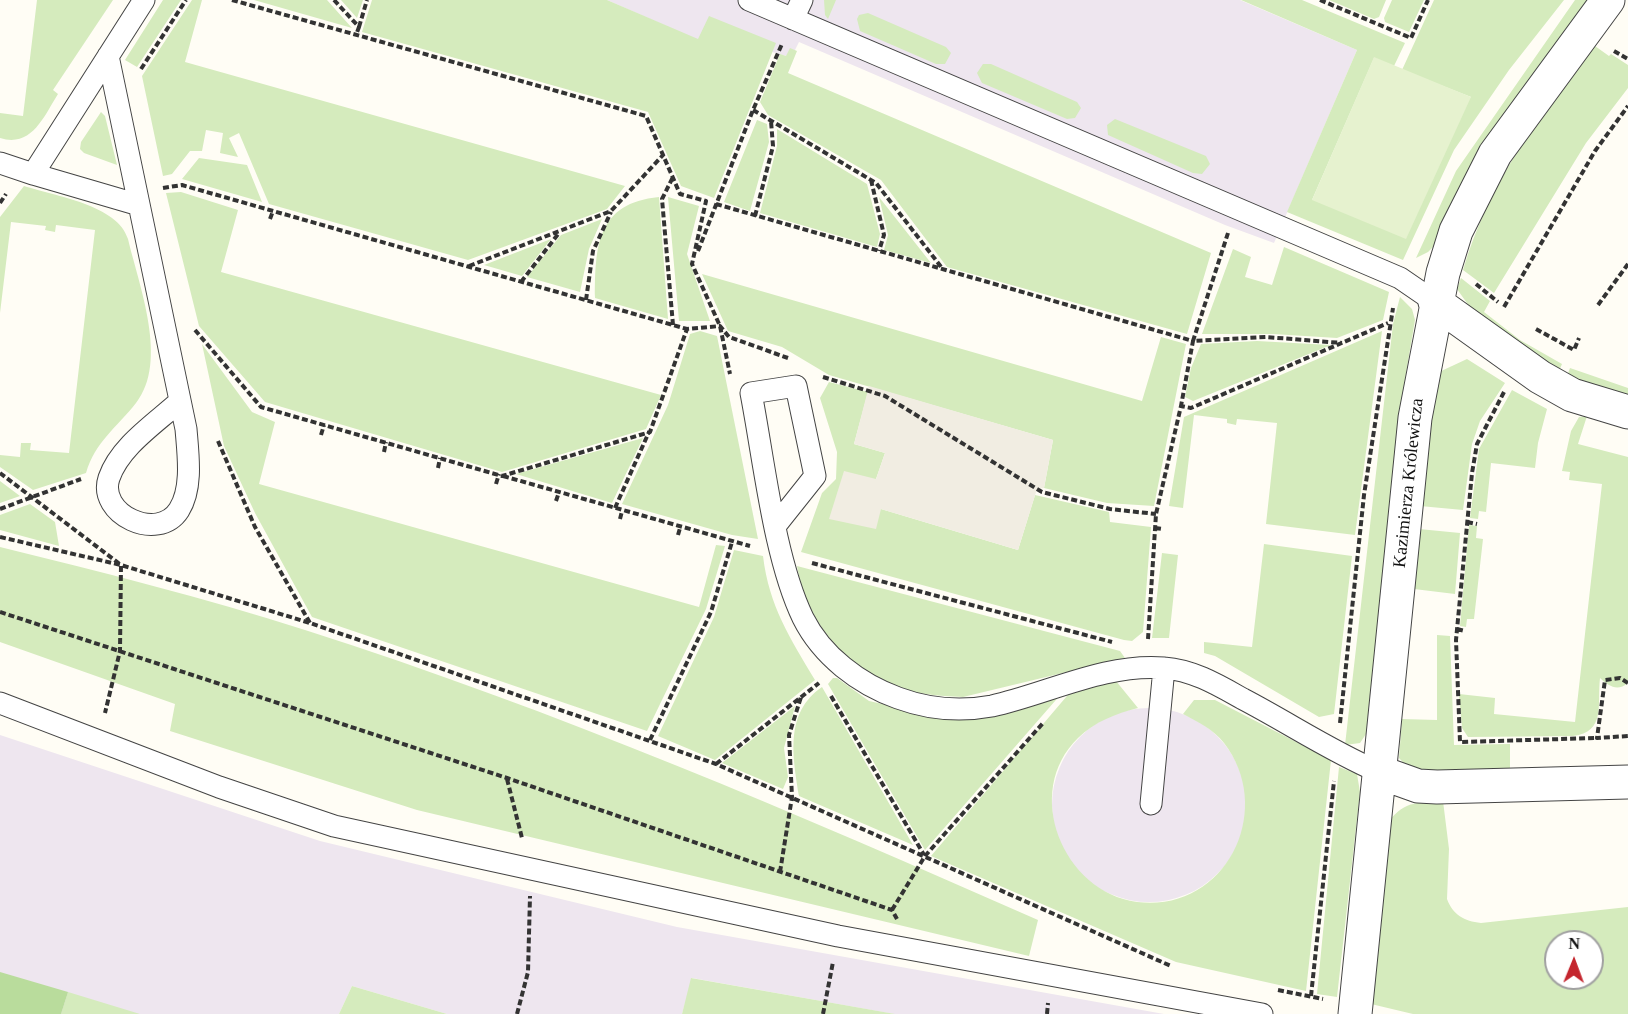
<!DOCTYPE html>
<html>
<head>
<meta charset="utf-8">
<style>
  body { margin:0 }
  #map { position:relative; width:1628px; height:1014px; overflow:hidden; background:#fffdf5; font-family:"Times New Roman",serif }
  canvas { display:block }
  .north { position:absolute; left:1544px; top:930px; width:60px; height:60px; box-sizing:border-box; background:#fff; border:2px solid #a0a0a0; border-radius:50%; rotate:1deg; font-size:16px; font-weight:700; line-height:24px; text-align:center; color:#111 }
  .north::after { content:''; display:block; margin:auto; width:21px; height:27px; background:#c4262e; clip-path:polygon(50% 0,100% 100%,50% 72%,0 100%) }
</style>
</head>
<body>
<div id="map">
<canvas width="1628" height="1014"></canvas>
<div class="north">N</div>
</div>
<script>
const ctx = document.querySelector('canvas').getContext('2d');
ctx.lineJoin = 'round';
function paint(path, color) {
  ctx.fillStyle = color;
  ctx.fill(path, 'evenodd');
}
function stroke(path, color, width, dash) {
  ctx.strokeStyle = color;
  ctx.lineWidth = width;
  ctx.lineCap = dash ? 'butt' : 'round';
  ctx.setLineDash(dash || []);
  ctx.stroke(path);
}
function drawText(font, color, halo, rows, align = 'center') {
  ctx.font = font + ' "Times New Roman",serif';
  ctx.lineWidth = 6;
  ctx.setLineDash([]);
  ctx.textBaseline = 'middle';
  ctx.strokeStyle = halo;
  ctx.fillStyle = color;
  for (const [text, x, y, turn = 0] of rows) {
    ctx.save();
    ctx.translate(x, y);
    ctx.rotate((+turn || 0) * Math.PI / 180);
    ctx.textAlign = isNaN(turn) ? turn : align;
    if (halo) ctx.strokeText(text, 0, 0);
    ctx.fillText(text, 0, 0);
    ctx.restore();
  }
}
paint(new Path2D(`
  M607,0H1240L1357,50L1274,243L1225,225L799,42L795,50L786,56L772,52L775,43L698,40Z
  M1052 805a97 97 0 1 1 194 0a97 97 0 1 1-194 0Z
  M0,735L320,841L677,927L1164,1014H894L692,978L682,1014H447L352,986L339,1014H0Z`), '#eee6ef');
paint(new Path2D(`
  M37,0H113L53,90L58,94C44,116 32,148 0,138V113L23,116Z
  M163,0H181L137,67L125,60Z
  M192,0H202L185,62L625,186L607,209L468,260L269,204L239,133L229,138L238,157L220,153L223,133L206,130L202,151H190L172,174L163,176L142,76Z
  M254,0H327L352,28Z
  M341,0H363L357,18Z
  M372,0H607L698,39L709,16L776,43L714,198L681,186L648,112L362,32Z
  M824,0H836L828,19L825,15Z
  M1241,0H1302L1405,43L1394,66L1374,58L1312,200L1471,97L1402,70L1434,0H1564L1509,70L1454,150L1403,260L1287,212L1357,50Z
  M1329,0H1386L1379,17L1374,19Z
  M1392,0H1424L1409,32L1385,22L1384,18Z
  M1575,0H1590L1470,167L1438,242L1428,252L1416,258L1456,171Z
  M868,13L946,47L951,53L945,64H936L860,31L857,19L859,15Z
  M1595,46L1609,56L1611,54L1628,65V88L1586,143L1494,293L1463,270C1489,182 1539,115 1595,46Z
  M790,48L797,51L788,73L1211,253L1187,334L947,267L881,180L768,115L760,102L780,54L786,56Z
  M983,64H991L1077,102L1081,108L1075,118L1067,119L982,83L977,73Z
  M101,112L105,116L117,165L84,153L80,149L81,142Z
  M1115,119L1206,156L1210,164L1202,174L1193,173L1108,135L1107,125Z
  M757,120L767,124L769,142L750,211L724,202Z
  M777,129L867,184L880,234L877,247L760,213L777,146Z
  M199,158L247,165L262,202L182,179Z
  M24,186C55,196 118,205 128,239C139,286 169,361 136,403C117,427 95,442 86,473L33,490L0,467V455L20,457L21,443H31L30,450L69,453L95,230L56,225L55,232L45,230L46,226L11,222L0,313V217Z
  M181,192L238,210L221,272L661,395L646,429L502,472L265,402L199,326L166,193Z
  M659,197L668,319L595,298C595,246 597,203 659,197Z
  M668,197L699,206L687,254L710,321H679Z
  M879,197L931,263L884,250L888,235Z
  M602,219L589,249L580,292L527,277L561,235Z
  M551,239L522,276L484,265Z
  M1284,247L1389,292L1383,320L1337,338L1273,334H1202L1233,249L1251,257L1245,277L1272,285Z
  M702,274L1142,401L1161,337L1186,344L1154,506L1107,503L1044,488L1053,440L829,375L782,347L728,331Z
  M1461,278L1490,301L1484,312L1520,340L1562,364L1559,371L1469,306L1457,289Z
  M1400,297L1412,309L1415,320L1399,415L1366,734L1360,743L1345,745L1393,324Z
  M700,331L717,336L758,539L732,535L622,504L668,405L690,334Z
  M1382,331L1355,535L1266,524L1277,423L1237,419L1236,425L1227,423V419L1194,415L1183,508L1169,506L1184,417Z
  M1257,341L1331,345L1193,401L1185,397L1191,368L1201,344Z
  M202,344L252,412L275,422L259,484L699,607L716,545L725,546L706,609L647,731L312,617L255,513L224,446Z
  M1467,359L1505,383L1480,421L1472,444L1463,510L1420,506L1437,373Z
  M1570,368L1628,388V399L1567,376Z
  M829,382L868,392L854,444L885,453L876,479L881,509L1018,550L1035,495L1109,512L1110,522L1151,527L1143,632L1132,641L1124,640L801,552L822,493L836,479L837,452L820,398Z
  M1512,390L1547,409L1538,443L1535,468L1491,463L1486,512L1479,511L1478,519L1470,518L1479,449Z
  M1587,416L1578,444L1628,457V683C1617,692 1609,686 1600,678C1597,705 1606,732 1573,736L1468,737L1462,728L1459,694L1495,698L1494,714L1575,722L1602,484L1569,480L1570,472L1562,471L1571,431L1579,417Z
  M643,438L612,503L516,474Z
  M0,481L20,496L0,503Z
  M30,504L55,522L59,546L0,530V515Z
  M1469,525L1477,526L1476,538L1483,539L1474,619H1467L1466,627L1460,626Z
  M1419,529L1460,533L1455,594L1414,589Z
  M1264,544L1352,556L1334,714L1319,717L1215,656L1204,653V642L1252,647Z
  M0,547C102,572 205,598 305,630C556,710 798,814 1038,920L1029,956L417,810L170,731L175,704L0,642Z
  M734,550L763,556C769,606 790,638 815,680L715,760L658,736L714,617Z
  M1162,553L1178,555L1169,638H1152Z
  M797,566L1120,651L1125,658L963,697C939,696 912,694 890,685C842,664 805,617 797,566Z
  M1437,635L1450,636L1454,745L1510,744V771L1413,773L1399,758L1402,719L1437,720Z
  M833,678H837L869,701L914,711L1062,693L925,850L828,684Z
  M1116,681L1138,708C1115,714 1096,721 1078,738C1022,792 1063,892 1137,902C1226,913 1276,810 1224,743C1213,729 1198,722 1183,714L1194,700H1215L1331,760L1306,991L1176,962L931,856L1072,690Z
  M822,687L913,845L799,796C793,757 784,713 822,687Z
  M795,706L784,748L788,777L783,789L722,763Z
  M1339,767L1357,774L1360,792L1337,997L1317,994Z
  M1443,801L1449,849L1447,899C1453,915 1464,921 1481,923L1628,907V1014H1413L1371,1004L1389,821C1406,800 1418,803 1443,801ZM1556,942H1592V978H1556Z
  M691,978L895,1014H682Z
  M352,986L447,1014H339Z
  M68,992L140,1014H61Z`), '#d5ebbd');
paint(new Path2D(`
  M0,972L68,992L61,1014H0Z`), '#b9dc9c');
paint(new Path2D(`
  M1374,57L1471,97L1406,239L1312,200Z`), '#e6f2cf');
paint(new Path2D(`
  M869,386L1053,440L1044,488L1037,489L1018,550L881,509L876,529L829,519L844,471L876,479L885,453L854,444Z`), '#f1ede2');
const service = new Path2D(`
  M749,0L1400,278L1435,302
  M793,19L802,0
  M108,56L186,429C188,454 193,488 179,510C158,543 97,514 109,478C120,446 156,423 180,401
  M0,163L33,174L144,0
  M33,174L139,205
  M776,525L815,476L796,386L751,393C764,460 774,558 803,618C822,656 859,684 898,698C928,709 960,712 992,706C1047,694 1105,663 1164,668C1193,670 1218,685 1243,699C1289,723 1332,752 1379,772
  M0,703L219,787L334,826L838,936L1262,1014
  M1151,804L1164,668`);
const minor = new Path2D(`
  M1435,302L1540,377L1572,395L1628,412
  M1379,772L1418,786L1437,787L1628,782
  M1355,1014L1415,418L1443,273L1456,231L1495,154L1608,0`);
stroke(service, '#444', 23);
stroke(minor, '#444', 35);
stroke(new Path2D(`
  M232,0L646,116L680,194L706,201L692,264L720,326L730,374
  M334,0L359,27L356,35
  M1320,0L1411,38L1428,0
  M359,27L367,0
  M1614,51L1628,59
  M141,69L186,0
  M753,110L876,183L942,268
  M871,180L884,235L879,251
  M163,188L182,185L687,329
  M0,203L6,194
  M716,204L1193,341L1181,406
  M755,216L773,146L771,121
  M270,219L273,211
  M1228,233L1193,341L1266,337L1342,343
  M698,251L753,110L782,44
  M469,266L611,211L664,154
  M521,282L559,233
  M1476,284L1498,302
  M586,300L593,251L611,212
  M1598,305L1628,264
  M1504,307L1595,151L1628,106
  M673,325L662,199L673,177
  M1536,329L1574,350L1579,338
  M195,330L261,407L502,476L650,432L687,329L720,326L729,337L788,358
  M823,377L885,396L1042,492L1110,509L1156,514
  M1504,392L1477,444L1472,473L1456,640L1460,742L1597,738
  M321,435L324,425
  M218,441L255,527L310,623
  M384,452L386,442
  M438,468L440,458
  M0,473L121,565L120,651L105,713
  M503,476L750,546
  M496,484L499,474
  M556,501L559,492
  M615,508L649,432
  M0,509L81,479
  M620,519L622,511
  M1467,522L1477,524
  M1155,528L1162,529
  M678,535L680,528
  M0,537L121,565L310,623L716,764L1171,966
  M812,563L1112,642
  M0,612L507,778L892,910L897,919
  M1457,629L1465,631
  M1148,639L1156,514L1181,406L1191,408L1388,323
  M1628,683L1620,678L1605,680L1597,738L1628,736
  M831,696L924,855
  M1340,723L1364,495L1393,308
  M650,740L711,612L732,542
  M716,764L819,683
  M507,779L522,838
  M780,872L792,797L789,735L801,697
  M892,910L925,856L1043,723
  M1278,990L1323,999
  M1311,996L1334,781
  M517,1014L528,972L530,896
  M823,1014L833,962
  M1047,1014L1048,1003`), '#333', 4, [6, 3]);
stroke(service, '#fff', 21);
stroke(minor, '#fff', 33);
drawText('18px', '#111', '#fff', [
  ["Kazimierza Królewicza",1409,483,-84]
]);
</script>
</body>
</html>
